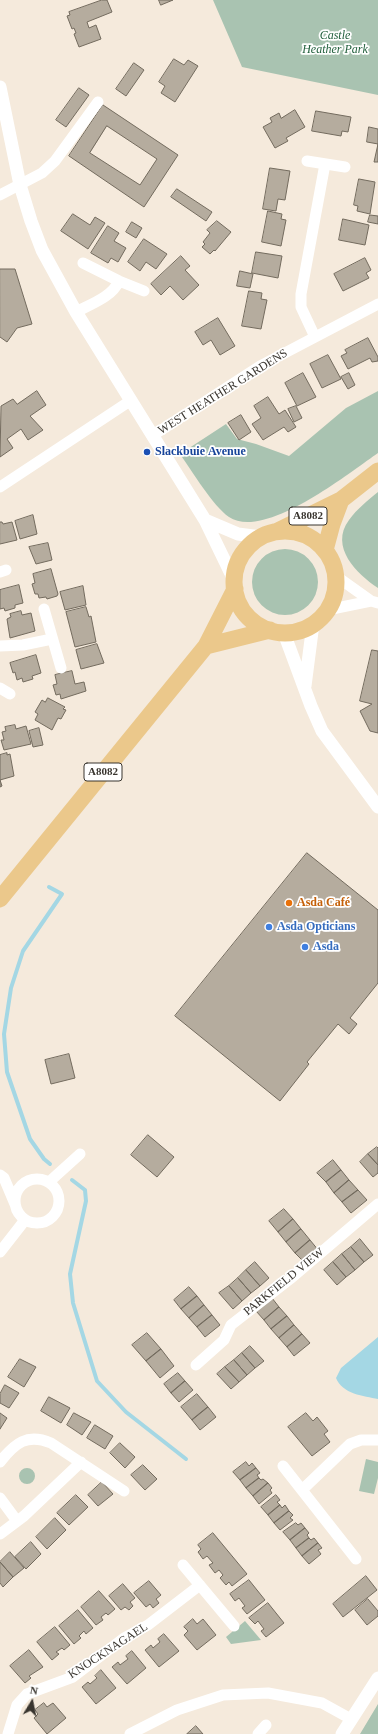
<!DOCTYPE html>
<html>
<head>
<meta charset="utf-8">
<style>
  body { margin:0 }
  #map { position:relative; width:378px; height:1734px; overflow:hidden; background:#f5eadc; font-family:"Times New Roman",serif }
  canvas { display:block }
  .north { position:absolute; left:12px; top:1682px; width:40px; height:40px; -webkit-text-stroke:3px #fff; paint-order:stroke; rotate:10deg; font-size:11px; font-weight:700; line-height:16px; text-align:center; color:#39352f }
  .north::after { content:''; display:block; margin:auto; width:14px; height:18px; background:#39352f; clip-path:polygon(50% 0,100% 100%,50% 72%,0 100%) }
</style>
</head>
<body>
<div id="map">
<canvas width="378" height="1734"></canvas>
<div class="north">N</div>
</div>
<script>
const ctx = document.querySelector('canvas').getContext('2d');
ctx.lineJoin = 'round';
function paint(path, color) {
  ctx.fillStyle = color;
  ctx.fill(path, 'evenodd');
}
function stroke(path, color, width, dash) {
  ctx.strokeStyle = color;
  ctx.lineWidth = width;
  ctx.lineCap = dash ? 'butt' : 'round';
  ctx.setLineDash(dash || []);
  ctx.stroke(path);
}
function drawText(font, color, halo, rows, align = 'center') {
  ctx.font = font + ' "Times New Roman",serif';
  ctx.lineWidth = 3.5;
  ctx.setLineDash([]);
  ctx.textBaseline = 'middle';
  ctx.strokeStyle = halo;
  ctx.fillStyle = color;
  for (const [text, x, y, turn = 0] of rows) {
    ctx.save();
    ctx.translate(x, y);
    ctx.rotate((+turn || 0) * Math.PI / 180);
    ctx.textAlign = isNaN(turn) ? turn : align;
    if (halo) ctx.strokeText(text, 0, 0);
    ctx.fillText(text, 0, 0);
    ctx.restore();
  }
}
paint(new Path2D(`
  M213,0H378V95L242,67Z
  M378,391V453C349,473 264,541 229,517C213,506 192,471 180,454L226,424L237,439L256,444L289,456L346,408Z
  M378,492V588C357,574 329,547 349,520C357,509 368,500 378,492Z
  M252 582a33 33 0 1 1 66 0a33 33 0 1 1-66 0Z
  M366,1459L378,1462V1478L374,1494L359,1491Z
  M19 1476a8 8 0 1 1 16 0a8 8 0 1 1-16 0Z
  M245,1621L261,1640L231,1644L226,1637Z
  M378,1704V1734H360Z`), '#a9c3b1');
paint(new Path2D(`
  M378,1337V1399C364,1396 342,1394 336,1378L341,1368Z`), '#a4d7e4');
stroke(new Path2D(`
  M49,887L62,894L23,951L11,988L4,1034L7,1072L30,1139L44,1159L50,1164
  M72,1180L85,1190L86,1201L70,1274L73,1303L97,1381L126,1412L186,1459`), '#a4d7e4', 4);
const building = new Path2D(`
  M102,0H107L112,12L87,22L89,28L96,25L101,39L79,47L74,34L76,33L74,28L72,29L67,16L70,15L69,12Z
  M159,0H173L161,5Z
  M174,59L184,65L188,60L198,66L175,102L161,93L165,86L159,82Z
  M134,63L144,70L126,96L116,89Z
  M79,88L89,95L66,127L56,120Z
  M103,105L178,155L144,207L69,156ZM107,126L157,159L140,185L90,153Z
  M295,110L305,127L286,138L288,141L275,148L263,127L272,122L270,118L279,113L281,118Z
  M316,111L351,117L348,132L342,131L341,136L312,131Z
  M369,127L378,129V162H374L378,144L367,142Z
  M270,168L290,171L285,200L278,199L276,211L263,209Z
  M359,179L375,182L370,214L357,211L358,206L354,205Z
  M177,189L212,212L206,221L171,197Z
  M268,211L282,214L281,219L286,220L281,246L262,242Z
  M73,214L90,225L95,217L105,223L88,249L61,231Z
  M370,215L378,216V224L368,222Z
  M343,219L369,225L365,245L339,240Z
  M217,221L231,232L215,251L214,250L210,254L202,247L205,244L203,242L210,233L207,230Z
  M132,222L142,228L136,238L126,232Z
  M108,226L119,233L114,241L126,248L118,262L111,258L108,263L91,253Z
  M144,239L167,254L156,269L146,262L140,271L128,262Z
  M256,252L282,256L278,278L252,273Z
  M181,256L190,266L185,270L199,285L183,300L170,286L161,295L151,284Z
  M365,258L371,270L366,273L369,278L343,291L334,274Z
  M0,269H15L32,324L17,328L7,342L0,337Z
  M240,271L253,274L250,288L237,286Z
  M249,291L262,293L261,299L267,300L261,329L242,326Z
  M218,318L235,346L220,355L211,340L203,345L195,332Z
  M368,338L378,357V361L372,362L370,358L348,369L341,356L347,353L345,350Z
  M328,355L341,379L322,388L310,364Z
  M303,373L316,397L297,406L285,383Z
  M349,373L355,385L348,389L341,377Z
  M37,391L46,405L30,416L43,430L28,440L21,429L7,439L13,448L0,457L1,406L13,399L17,404Z
  M268,397L279,414L285,410L296,427L288,432L284,427L263,440L252,424L261,418L254,406Z
  M296,406L302,418L294,422L288,409Z
  M241,415L251,432L239,440L228,423Z
  M33,515L37,534L20,539L15,521Z
  M0,522H2L3,524L12,522L17,540L0,544Z
  M48,543L52,560L36,564L29,547Z
  M51,569L58,594L57,596L47,599L46,597L39,598L38,594H35L32,584L35,583L33,574Z
  M19,585L23,603L15,605V608L5,611L4,608L0,609V590Z
  M83,586L86,605L65,610L60,592Z
  M86,607L89,617L91,616L96,642L75,647L66,612Z
  M21,611L22,615L31,613L35,631L10,638L7,619L11,617L10,614Z
  M97,644L104,663L81,669L76,650Z
  M372,650L378,651V733L370,731L360,711L372,704L360,701Z
  M36,655L41,673L32,676L33,679L23,682L22,678L17,680L15,672L13,673L10,663Z
  M72,671L75,684L84,682L86,691L61,699L60,694L56,695L53,685L57,684L55,675Z
  M48,698L65,707L63,709L66,710L61,719L58,718L52,730L35,720L38,714L35,712L42,700L45,702Z
  M15,725L16,729L26,726L31,744L4,750L1,740H4L2,732L6,731L5,727Z
  M39,728L43,745L33,747L29,731Z
  M7,753V755L10,754L14,776L0,780L2,786L0,787V755Z
  M307,853L378,910V983L350,1018L357,1024L349,1034L338,1024L307,1062L309,1064L280,1101L175,1016Z
  M69,1054L75,1078L51,1084L45,1060Z
  M148,1135L174,1157L157,1177L131,1155Z
  M377,1147L378,1148V1165L368,1154Z
  M368,1154L378,1165V1173L373,1177L360,1162Z
  M333,1160L341,1170L326,1182L317,1173Z
  M341,1170L349,1180L334,1193L326,1182Z
  M349,1180L358,1190L342,1202L334,1193Z
  M358,1190L367,1200L351,1213L342,1202Z
  M284,1209L293,1219L278,1232L269,1221Z
  M293,1219L301,1229L286,1242L278,1232Z
  M301,1229L310,1240L295,1253L286,1242Z
  M360,1239L373,1255L364,1262L351,1247Z
  M310,1240L319,1251L305,1263L295,1253Z
  M351,1247L364,1262L355,1270L342,1254Z
  M342,1254L355,1270L346,1277L333,1262Z
  M255,1262L269,1278L260,1286L246,1270Z
  M333,1262L346,1277L337,1285L324,1270Z
  M246,1270L260,1286L251,1293L238,1278Z
  M238,1278L251,1293L242,1301L229,1286Z
  M229,1286L242,1301L233,1309L219,1293Z
  M189,1287L197,1296L181,1309L174,1300Z
  M197,1296L204,1305L189,1318L181,1309Z
  M272,1298L279,1307L264,1320L256,1311Z
  M204,1305L212,1315L197,1327L189,1318Z
  M279,1307L287,1316L271,1329L264,1320Z
  M212,1315L220,1325L205,1337L197,1327Z
  M287,1316L294,1325L279,1338L271,1329Z
  M294,1325L302,1334L287,1347L279,1338Z
  M147,1333L161,1349L146,1361L132,1345Z
  M302,1334L310,1343L294,1356L287,1347Z
  M250,1346L264,1361L255,1368L242,1353Z
  M161,1349L174,1366L160,1378L146,1361Z
  M242,1353L255,1368L247,1375L234,1360Z
  M20,1359L36,1367L24,1387L8,1377Z
  M234,1360L247,1375L239,1382L225,1367Z
  M225,1367L239,1382L231,1389L217,1374Z
  M178,1373L185,1381L171,1393L164,1384Z
  M185,1381L193,1390L179,1402L171,1393Z
  M5,1385L19,1393L9,1408L0,1403V1394Z
  M197,1394L208,1407L192,1420L181,1407Z
  M49,1397L70,1408L61,1423L41,1411Z
  M208,1407L216,1417L200,1430L192,1420Z
  M0,1413L7,1418L0,1429Z
  M74,1413L91,1422L82,1435L67,1425Z
  M306,1413L313,1421L317,1417L328,1431L324,1434L330,1442L312,1456L288,1427Z
  M95,1425L113,1436L105,1449L87,1438Z
  M120,1443L135,1457L125,1468L110,1453Z
  M246,1462L249,1466L252,1463L256,1468L240,1480L233,1472Z
  M143,1465L157,1479L145,1490L131,1475Z
  M256,1468L260,1473L257,1475L259,1478L246,1488L240,1480Z
  M259,1478L261,1480L263,1479L268,1483L253,1496L246,1488Z
  M102,1482L113,1494L98,1506L88,1495Z
  M268,1483L272,1488L270,1490L272,1493L259,1504L253,1496Z
  M76,1495L88,1507L69,1525L57,1513Z
  M276,1495L280,1500L277,1502L280,1505L268,1515L261,1507Z
  M280,1505L282,1508L285,1505L289,1511L274,1523L268,1515Z
  M289,1511L293,1515L290,1518L293,1520L280,1530L274,1523Z
  M55,1518L66,1530L47,1549L36,1537Z
  M296,1523L298,1525L301,1523L305,1528L290,1540L283,1532Z
  M305,1528L309,1533L307,1535L309,1538L296,1548L290,1540Z
  M213,1533L247,1574L232,1586L229,1582L226,1585L220,1578L223,1575L219,1570L215,1573L209,1565L213,1563L207,1556L203,1559L198,1552L201,1549L198,1545Z
  M309,1538L311,1540L314,1538L318,1543L302,1556L296,1548Z
  M31,1542L41,1554L26,1569L15,1557Z
  M318,1543L322,1548L318,1550L321,1554L309,1564L302,1556Z
  M10,1552L24,1568L13,1577L0,1562Z
  M0,1562L13,1577L3,1587L0,1583Z
  M366,1576L377,1590L343,1617L333,1604Z
  M249,1580L265,1600L247,1614L242,1608L245,1606L239,1598L235,1601L230,1594Z
  M149,1581L161,1595L156,1599L159,1603L153,1608L150,1604L146,1607L134,1593Z
  M123,1584L135,1598L130,1602L133,1606L129,1610L125,1607L121,1610L109,1596Z
  M99,1591L115,1609L108,1615L106,1613L101,1617L103,1620L96,1625L81,1607Z
  M368,1599L378,1611V1616L367,1625L355,1610Z
  M268,1603L284,1623L266,1637L261,1631L264,1629L258,1621L255,1624L249,1618Z
  M78,1610L93,1628L86,1634L84,1631L79,1636L81,1638L74,1644L59,1626Z
  M193,1619L197,1624L203,1619L216,1635L197,1650L184,1635L188,1631L184,1627Z
  M55,1627L70,1645L64,1650L62,1648L56,1652L59,1654L52,1660L37,1642Z
  M164,1634L179,1651L159,1667L145,1650L151,1645L153,1648L160,1642L158,1639Z
  M29,1650L43,1667L29,1676L31,1678L25,1683L10,1666Z
  M132,1651L146,1668L127,1684L112,1667L118,1662L120,1665L128,1659L126,1656Z
  M101,1670L116,1688L96,1704L82,1687L88,1682L90,1684L97,1678L95,1676Z
  M44,1703L47,1707L53,1703L66,1718L47,1734L34,1718L38,1714L35,1710Z
  M196,1726L203,1734H187Z`);
paint(building, '#b5ac9e');
stroke(building, '#736b5e', 1);
stroke(new Path2D(`
  M307,161L345,167
  M0,195L42,173L55,161L98,102
  M83,263L119,281L144,291
  M76,312C91,304 112,297 119,281
  M315,337L301,307V294L325,164
  M152,436L260,366L378,304
  M0,487L130,401
  M0,572L6,570
  M336,576L371,601L378,603
  M44,609L61,668
  M327,610L371,601
  M0,646L23,645L52,639
  M0,688L10,694
  M0,1175L4,1178L15,1204
  M15 1201a22 22 0 1 1 44 0a22 22 0 1 1-44 0Z
  M49,1182L80,1154
  M0,1252L25,1220
  M196,1365L224,1340L231,1325L290,1279L378,1204
  M0,1462C15,1443 27,1433 51,1443L124,1491
  M283,1466L356,1559
  M302,1490L350,1444L361,1440H378
  M0,1498L17,1521
  M0,1534L24,1516L81,1462
  M183,1565L234,1626
  M8,1734L17,1705L27,1694L73,1677L124,1638L148,1625L200,1585
  M130,1734L177,1710L223,1695L268,1693L322,1703L351,1719
  M258,1734L266,1725`), '#fff', 11);
stroke(new Path2D(`
  M0,87L20,185L31,221L42,250L76,312L205,520L234,580
  M205,520L238,534L261,537
  M284,633L311,706L322,731L378,807
  M305,686L313,624
  M342,1734L378,1678`), '#fff', 13);
stroke(new Path2D(`
  M278,531L341,500L378,471
  M234 582a51 51 0 1 1 102 0a51 51 0 1 1-102 0Z
  M325,550L332,524L341,500
  M206,646L270,630
  M0,899L206,646L235,589`), '#ebc88b', 17);
for (const [x, y, r, color] of [
  [147,452,4,"#1a4fb4"],
  [289,903,4,"#e8710a"],
  [269,927,4,"#3f7fe0"],
  [305,947,4,"#3f7fe0"]
]) {
  const dot = new Path2D();
  dot.arc(x, y, r, 0, 2 * Math.PI);
  ctx.fillStyle = color;
  ctx.fill(dot);
  stroke(dot, '#fff', 1.5);
}
for (const [x, y, w] of [
  [308,516,38],
  [103,772,38]
]) {
  const box = new Path2D();
  box.roundRect(x - w / 2, y - 9, w, 18, 3);
  ctx.fillStyle = '#fff';
  ctx.fill(box);
  stroke(box, '#39352f', 1);
}
drawText('bold 11px', '#39352f', null, [
  ["A8082",308,516],
  ["A8082",103,772]
]);
drawText('italic 12px', '#22603d', '#fff', [
  ["Castle",335,36],
  ["Heather Park",335,50]
]);
drawText('12px', '#39352f', '#fff', [
  ["WEST HEATHER GARDENS",223,392,-32],
  ["PARKFIELD VIEW",284,1282,-39],
  ["KNOCKNAGAEL",108,1651,-33]
]);
drawText('bold 12px', '#164399', '#fff', [
  ["Slackbuie Avenue",155,452]
], 'left');
drawText('bold 12px', '#c56008', '#fff', [
  ["Asda Café",297,903]
], 'left');
drawText('bold 12px', '#366cbe', '#fff', [
  ["Asda Opticians",277,927],
  ["Asda",313,947]
], 'left');
</script>
</body>
</html>
